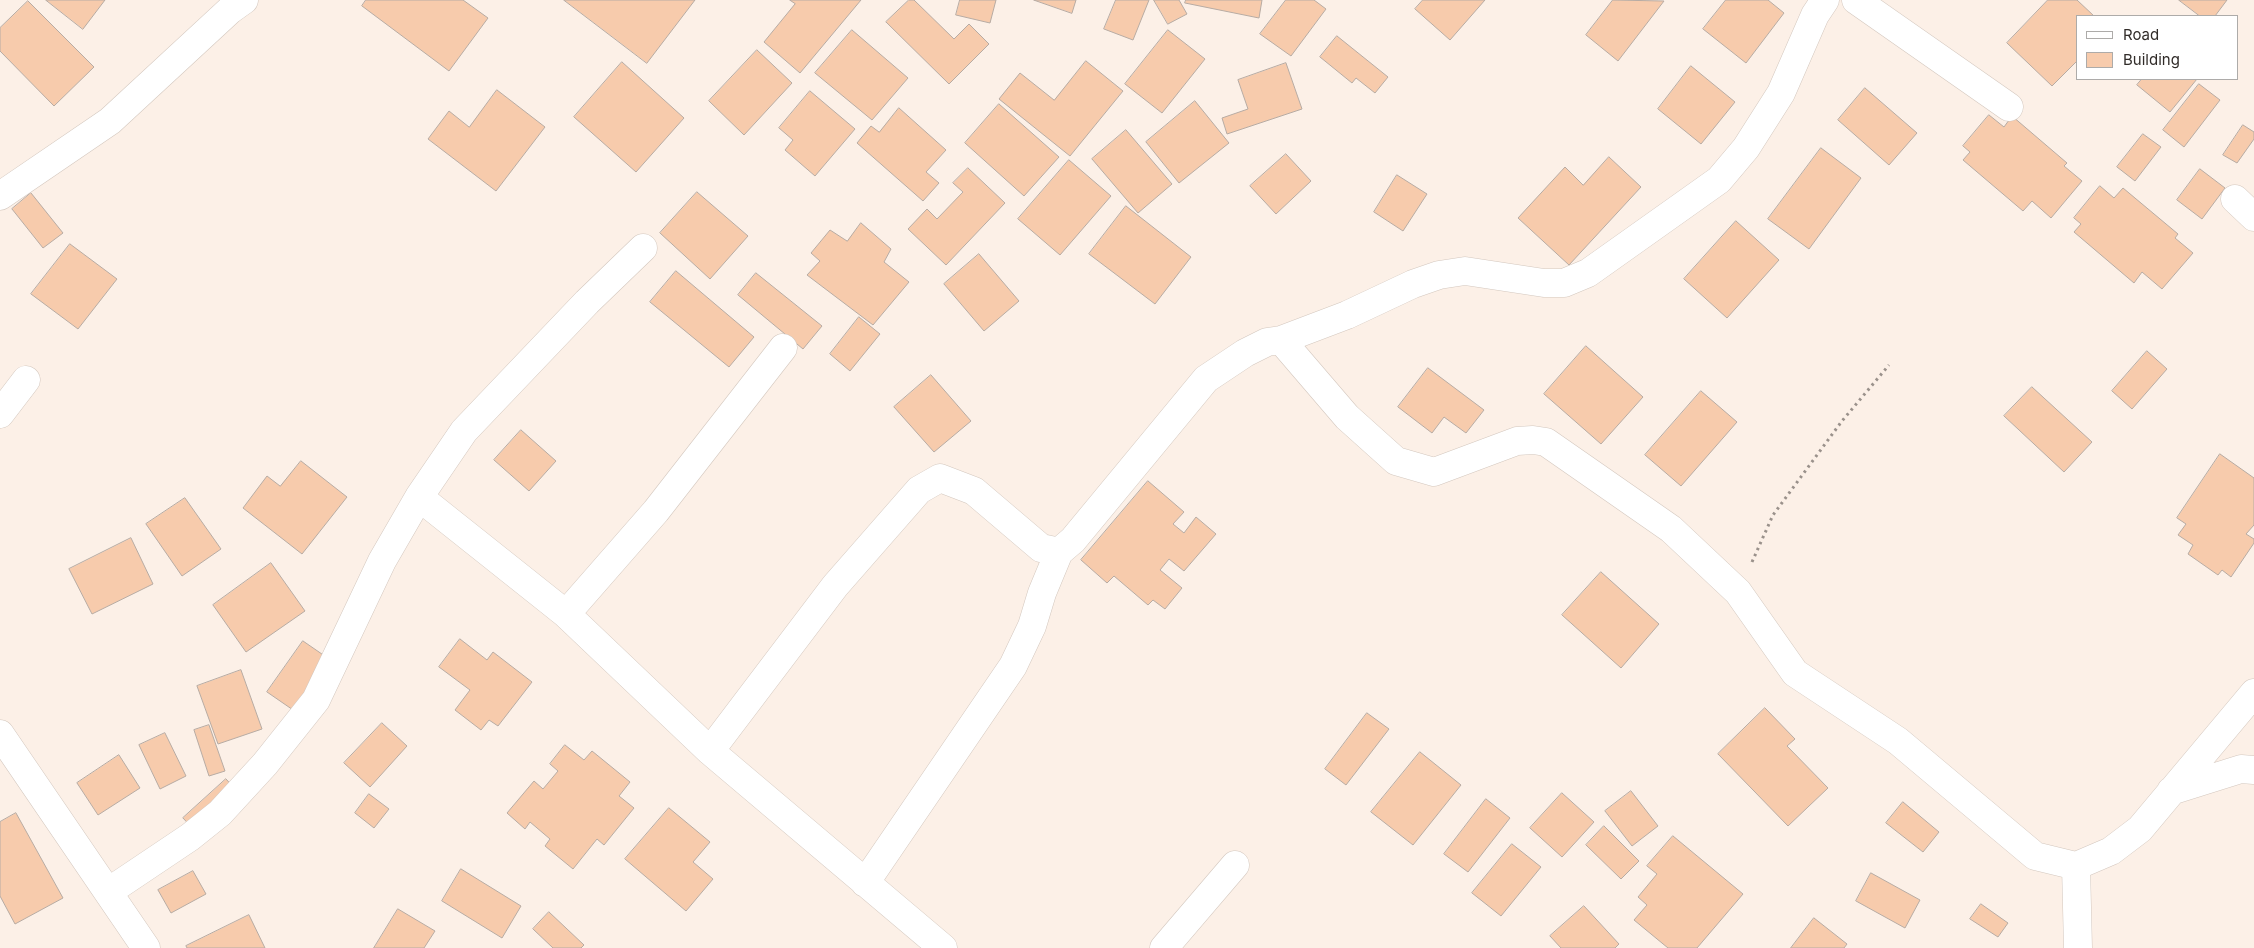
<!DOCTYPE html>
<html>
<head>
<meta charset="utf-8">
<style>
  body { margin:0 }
  #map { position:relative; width:2254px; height:948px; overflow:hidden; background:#fcf0e7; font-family:Inter,sans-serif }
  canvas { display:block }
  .legend { position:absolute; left:2076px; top:15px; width:162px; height:65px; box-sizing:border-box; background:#fff; border:1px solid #adaba9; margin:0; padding:6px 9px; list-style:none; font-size:15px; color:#312c29 }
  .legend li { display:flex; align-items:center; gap:10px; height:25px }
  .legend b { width:25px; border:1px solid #adaba9 }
</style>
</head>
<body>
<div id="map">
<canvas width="2254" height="948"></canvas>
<ul class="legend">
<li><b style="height:6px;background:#fff"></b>Road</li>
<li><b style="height:14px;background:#f7cbac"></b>Building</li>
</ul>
</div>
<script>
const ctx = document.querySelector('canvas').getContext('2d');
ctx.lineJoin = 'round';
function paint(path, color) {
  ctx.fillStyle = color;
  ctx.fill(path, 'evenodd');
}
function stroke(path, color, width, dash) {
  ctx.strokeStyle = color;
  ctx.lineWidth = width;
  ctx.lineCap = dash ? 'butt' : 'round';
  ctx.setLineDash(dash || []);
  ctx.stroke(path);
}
const building = new Path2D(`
  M46,0H105L83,29Z
  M366,0H463L488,18L449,71L362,6Z
  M564,0H695L647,63Z
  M790,0H861L800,73L764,42L795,4Z
  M909,0H914L954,39L969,24L989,44L949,84L886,22Z
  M960,0H996L990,23L956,15Z
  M1034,0H1076L1072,13Z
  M1116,0H1149L1133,40L1104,29Z
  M1154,0H1179L1187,14L1168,24Z
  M1186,0H1262L1259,18L1185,3Z
  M1286,0H1314L1326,9L1291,56L1260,34Z
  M1423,0H1485L1450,40L1415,9Z
  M1613,0L1664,1L1618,61L1586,35Z
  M1726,0H1768L1784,13L1746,63L1703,29Z
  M2048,0H2077L2094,16H2078V60L2052,86L2007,43Z
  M2179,0H2227L2215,16H2200Z
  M28,1L94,67L54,106L0,51V28Z
  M852,30L908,78L872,120L815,73Z
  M1168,30L1205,59L1162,113L1125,84Z
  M1337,36L1388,77L1375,93L1356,78L1352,83L1320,57Z
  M757,50L792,83L744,135L709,101Z
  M1086,61L1123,91L1070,156L999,99L1020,73L1054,100Z
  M622,62L684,118L636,172L574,117Z
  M1286,63L1302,109L1227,134L1222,118L1248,109L1238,80Z
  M1691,66L1735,102L1701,144L1658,109Z
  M2142,79H2197L2170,112L2137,85Z
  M2199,84L2220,100L2184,147L2163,130Z
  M1865,88L1917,133L1889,165L1838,120Z
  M497,90L545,127L496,191L428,139L449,111L469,127Z
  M810,91L855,129L815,176L785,150L793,140L779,128Z
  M1195,101L1229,143L1179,183L1146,142Z
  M999,104L1059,157L1024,196L965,143Z
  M899,108L946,150L926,172L939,183L923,201L857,143L871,126L879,132Z
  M1989,115L2004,127L2012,116L2067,163L2064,166L2082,181L2051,218L2032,201L2023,211L1963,160L1970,152L1963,146Z
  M2243,125L2254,132V139L2237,163L2223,155Z
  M1126,130L1172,184L1138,213L1092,159Z
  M2143,134L2161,147L2135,181L2117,167Z
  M1821,148L1861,178L1809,249L1768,219Z
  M1286,154L1311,181L1276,214L1250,186Z
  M1609,157L1641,187L1569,265L1518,218L1565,167L1583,185Z
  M1069,160L1111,196L1060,255L1018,219Z
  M968,168L1005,203L946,265L908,229L927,209L937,219L963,192L953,183Z
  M2200,169L2225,188L2202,219L2177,200Z
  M1397,175L1427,194L1403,231L1374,212Z
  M2100,186L2114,198L2123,188L2178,234L2175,238L2193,253L2162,289L2142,272L2134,283L2074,232L2081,224L2074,218Z
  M697,192L748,236L710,279L660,233Z
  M31,193L63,233L43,248L12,209Z
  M1126,206L1191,257L1155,304L1089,254Z
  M1736,221L1779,260L1727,318L1684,279Z
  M861,223L891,249L884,262L909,282L873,325L807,275L820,261L811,253L830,230L847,241Z
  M70,244L117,279L78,329L31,294Z
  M979,254L1019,301L984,331L944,284Z
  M676,271L754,337L729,367L650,302Z
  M756,273L822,326L803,349L738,295Z
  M859,317L880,334L850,371L830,354Z
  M1586,346L1643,397L1601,444L1544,394Z
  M2147,351L2167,369L2132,409L2112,391Z
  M1428,368L1484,410L1466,433L1444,417L1432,433L1398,407Z
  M931,375L971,421L934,452L894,407Z
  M2032,387L2092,442L2064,472L2004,416Z
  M1701,391L1737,422L1681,486L1645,455Z
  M521,430L556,461L529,491L494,460Z
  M2220,454L2254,478V525L2246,534L2254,539V543L2231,577L2222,570L2218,575L2188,554L2193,545L2178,535L2186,524L2177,518Z
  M301,461L347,497L302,554L243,508L267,476L280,486Z
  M1148,481L1184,512L1173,524L1184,533L1196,517L1216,534L1184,571L1169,559L1160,570L1182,588L1165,609L1153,600L1148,605L1114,576L1107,583L1081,560Z
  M185,498L221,549L182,576L146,524Z
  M131,538L153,584L92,614L69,569Z
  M271,563L305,611L246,652L213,605Z
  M1601,572L1659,624L1621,668L1562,615Z
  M460,639L487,660L493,652L532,682L498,726L489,720L481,730L455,710L470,690L439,667Z
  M303,641L332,661L296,712L267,692Z
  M241,670L262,729L218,744L197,686Z
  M1765,708L1795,739L1787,746L1828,788L1788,826L1718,754Z
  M1367,713L1389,729L1346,785L1325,769Z
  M382,723L407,746L370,787L344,763Z
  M209,725L225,771L209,776L194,730Z
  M165,733L186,776L160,789L139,745Z
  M565,745L584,760L592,751L630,782L619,796L634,808L604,845L597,839L573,869L545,846L550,839L530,822L525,829L507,813L534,781L543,789L558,771L550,764Z
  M1420,752L1461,785L1413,845L1371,812Z
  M119,755L140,788L98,815L77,783Z
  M226,779L237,791L194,830L183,818Z
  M1631,791L1658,826L1632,846L1605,811Z
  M1562,793L1594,822L1562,857L1530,828Z
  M369,794L389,809L374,828L355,813Z
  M1486,799L1510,818L1468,872L1444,854Z
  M1903,802L1939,832L1923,852L1886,823Z
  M669,808L710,842L693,862L713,879L686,911L625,859Z
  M16,813L63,898L15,924L0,896V822Z
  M1604,826L1639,861L1621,879L1586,845Z
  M1673,836L1743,894L1697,948H1668L1634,920L1647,905L1638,897L1657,874L1647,866Z
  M1512,844L1541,867L1501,916L1472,893Z
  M461,869L521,906L502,938L442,901Z
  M193,871L206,894L171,913L158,890Z
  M1871,873L1920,900L1905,928L1856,901Z
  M1981,904L2008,923L1998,937L1970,919Z
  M1584,906L1619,944L1615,948H1561L1550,936Z
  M398,909L435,931L424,948H374Z
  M549,912L584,945L581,948H553L533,929Z
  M249,915L265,948H187L186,946Z
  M1814,918L1847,944L1844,948H1791Z`);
paint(building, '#f7cbac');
stroke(building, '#b7aba3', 1);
const minor = new Path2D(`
  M1856,0L2009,107
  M0,196L110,121L230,10L244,0
  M2235,199L2254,217
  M1281,340L1347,315L1413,284L1439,275L1465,271L1544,283H1564L1588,273L1719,180L1746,148L1781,93L1815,15L1825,0
  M0,414L26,380
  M419,497L566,614L710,751L943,948
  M566,614L656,511L783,348
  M0,734L146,948
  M710,751L835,586L919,490L940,478L974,491L1041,548L1059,552L1073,540L1206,379L1245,353L1267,342L1281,340L1347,417L1396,461L1434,472L1517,441L1533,440L1546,442L1671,529L1738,592L1795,673L1898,741L2035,856L2076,866L2111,851L2140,829L2254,693
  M2171,791L2241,769L2254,770
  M2076,866L2078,948
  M865,883L1013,666L1032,626L1042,593L1059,552
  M108,892L190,837L220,813L265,764L316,700L382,561L419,497L464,431L587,302L643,248
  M1164,948L1235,865`);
stroke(minor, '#d3c7be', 29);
stroke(new Path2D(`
  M1752,562L1773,515L1842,421L1889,365`), '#9a918b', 3, [2.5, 4]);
stroke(minor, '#fff', 28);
</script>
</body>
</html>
